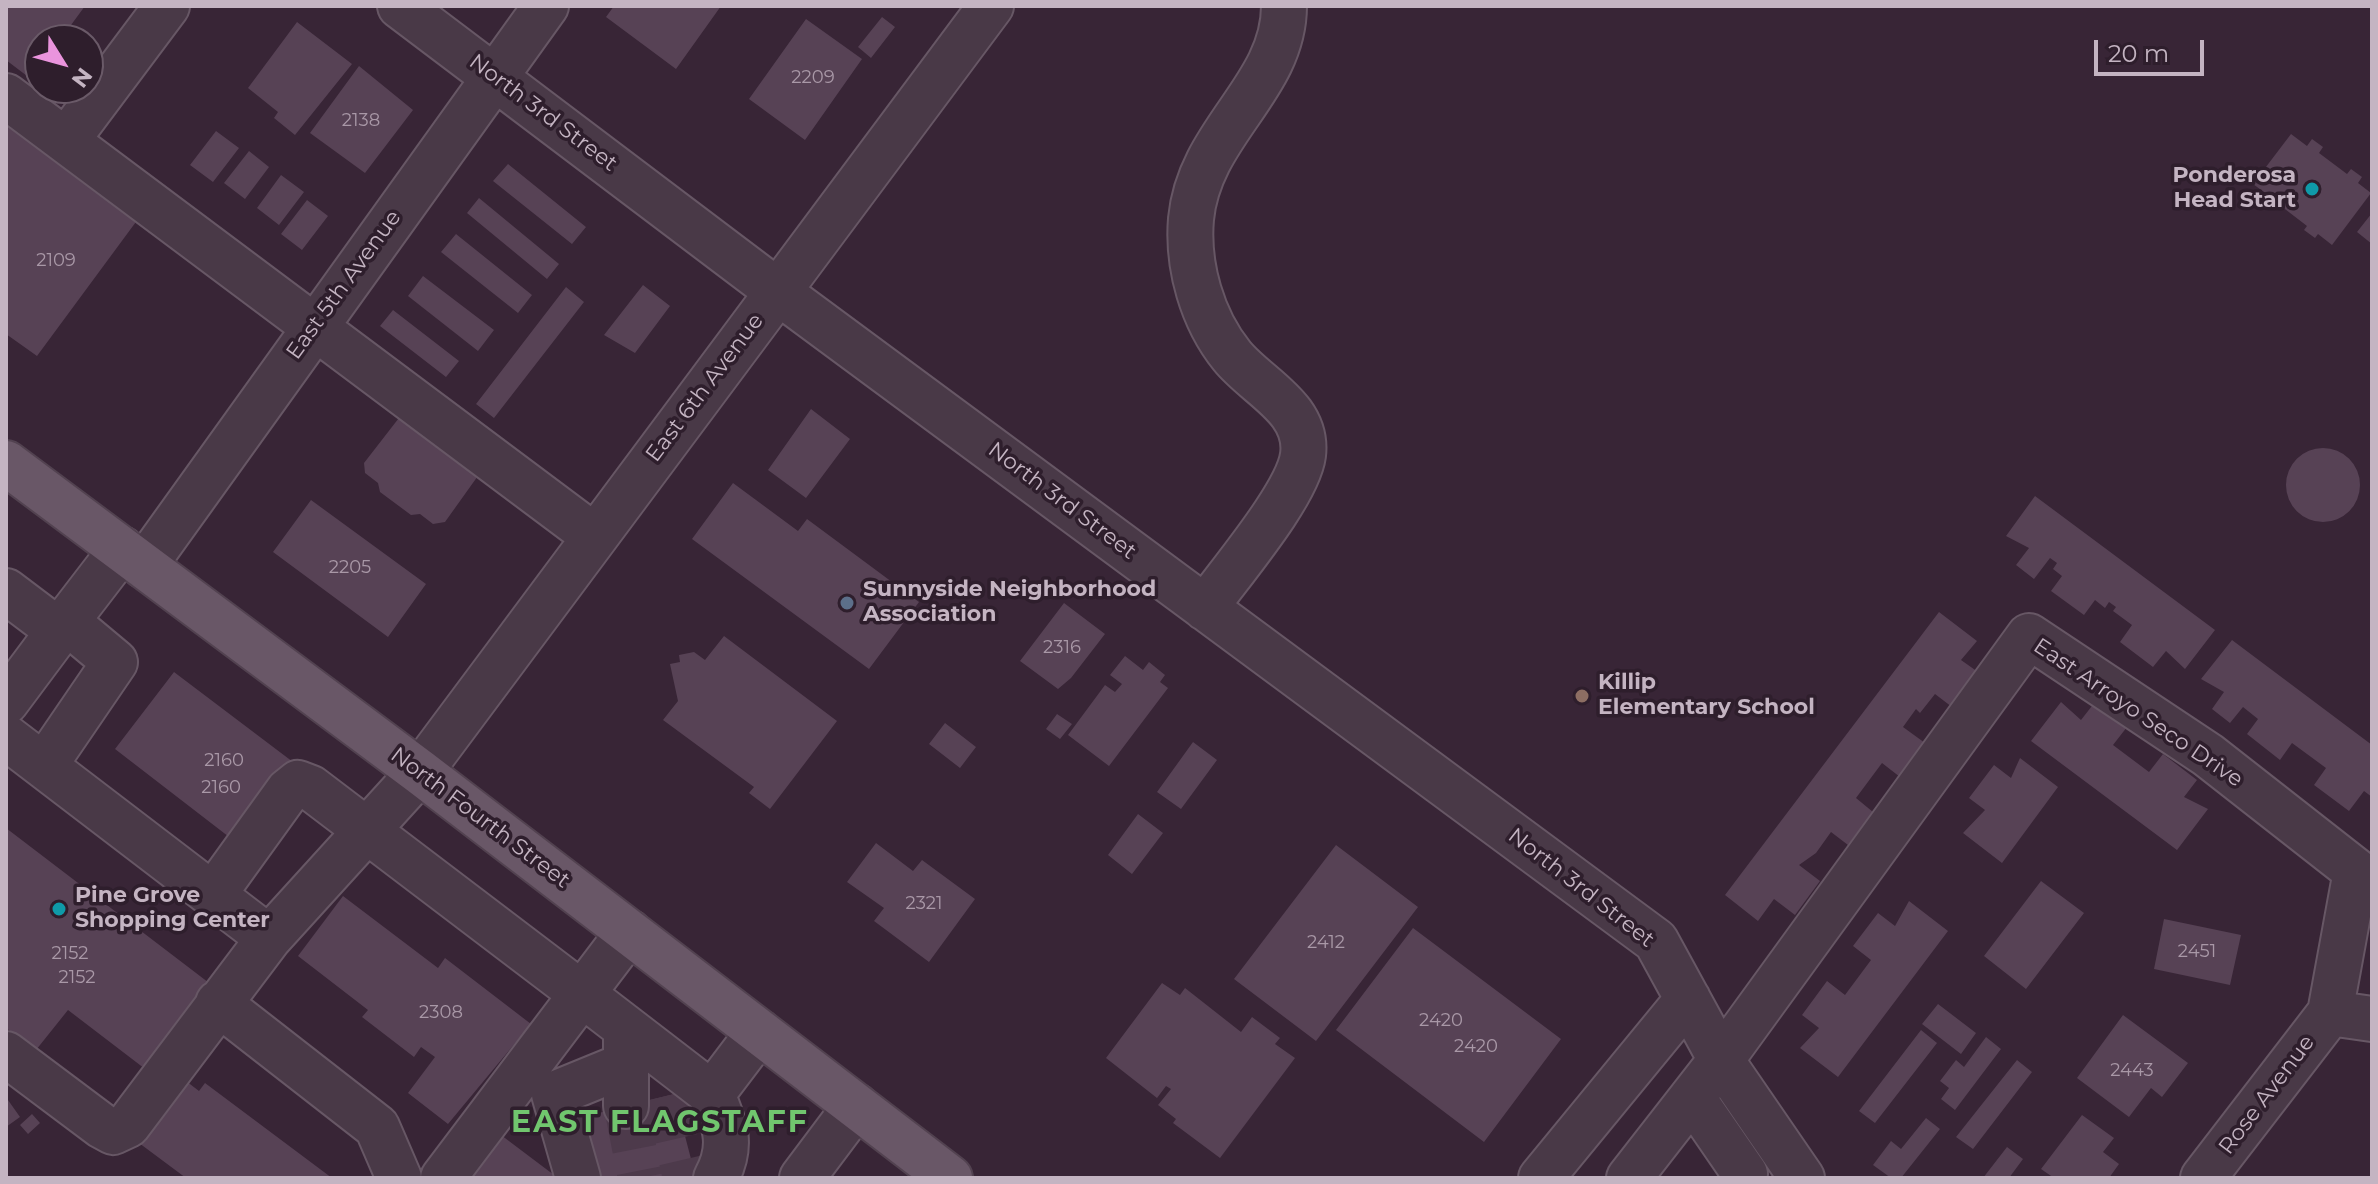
<!DOCTYPE html>
<html>
<head>
<meta charset="utf-8">
<style>
  body { margin:0 }
  #map { position:relative; width:2378px; height:1184px; overflow:hidden; background:#382536; font-family:Montserrat,sans-serif }
  canvas { display:block }
  .frame { position:absolute; inset:0; border:8px solid #c4b4c2; pointer-events:none }
  .north { position:absolute; left:24px; top:24px; width:80px; height:80px; box-sizing:border-box; background:#2e1e2c; border:2px solid #6a5a68; border-radius:50%; rotate:127deg; font-size:22px; font-weight:700; line-height:32px; text-align:center; color:#c4b4c2 }
  .north::after { content:''; display:block; margin:auto; width:28px; height:36px; background:#ea94dd; clip-path:polygon(50% 0,100% 100%,50% 72%,0 100%) }
  .scale { position:absolute; left:2094px; top:40px; width:110px; height:36px; box-sizing:border-box; border:4px solid #c4b4c2; border-top:0; padding-left:10px; font-size:24px; line-height:28px; white-space:nowrap; color:#c4b4c2; -webkit-text-stroke:6px #2e1e2c; paint-order:stroke }
</style>
</head>
<body>
<div id="map">
<canvas width="2378" height="1184"></canvas>
<div class="frame"></div>
<div class="north">N</div>
<div class="scale">20 m</div>
</div>
<script>
const ctx = document.querySelector('canvas').getContext('2d');
ctx.lineJoin = 'round';
function paint(path, color) {
  ctx.fillStyle = color;
  ctx.fill(path, 'evenodd');
}
function stroke(path, color, width, dash) {
  ctx.strokeStyle = color;
  ctx.lineWidth = width;
  ctx.lineCap = dash ? 'butt' : 'round';
  ctx.setLineDash(dash || []);
  ctx.stroke(path);
}
function drawText(font, color, halo, rows, align = 'center') {
  ctx.font = font + ' Montserrat,sans-serif';
  ctx.lineWidth = 7;
  ctx.setLineDash([]);
  ctx.textBaseline = 'middle';
  ctx.strokeStyle = halo;
  ctx.fillStyle = color;
  for (const [text, x, y, turn = 0] of rows) {
    ctx.save();
    ctx.translate(x, y);
    ctx.rotate((+turn || 0) * Math.PI / 180);
    ctx.textAlign = isNaN(turn) ? turn : align;
    if (halo) ctx.strokeText(text, 0, 0);
    ctx.fillText(text, 0, 0);
    ctx.restore();
  }
}
paint(new Path2D(`
  M6,6H85L60,40H40V67L31,79L6,60Z
  M614,6H721L676,69L606,17Z
  M882,17L895,27L871,58L858,47Z
  M806,19L862,59L805,140L749,99Z
  M297,22L352,64L295,135L274,118L278,112L248,88Z
  M359,66L413,110L365,173L310,133Z
  M6,110L144,211L37,356L6,334Z
  M216,131L239,148L213,182L190,165Z
  M2291,134L2307,146L2312,139L2323,147L2319,153L2347,174L2351,169L2362,177L2358,183L2371,193L2332,245L2318,234L2315,238L2304,230L2307,226L2281,206L2278,210L2268,203L2272,198L2253,184Z
  M249,151L269,167L245,199L224,183Z
  M508,164L586,227L572,244L493,181Z
  M281,175L304,192L279,225L257,208Z
  M479,198L559,264L547,279L467,213Z
  M307,200L328,216L302,250L281,234Z
  M2372,213V244L2357,232Z
  M456,234L532,295L518,313L441,252Z
  M423,276L494,330L478,351L408,296Z
  M643,285L670,306L635,353L604,335Z
  M566,287L584,302L494,418L476,404Z
  M393,310L459,361L446,377L380,326Z
  M811,409L850,439L806,498L768,470Z
  M402,414L480,473L445,522L433,524L420,514L411,515L380,492L378,483L365,473L364,463Z
  M2286 485a37 37 0 1 1 74 0a37 37 0 1 1-74 0Z
  M733,483L798,531L807,519L919,602L869,669L692,539Z
  M2035,496L2215,630L2185,669L2166,651L2153,667L2120,642L2132,625L2113,611L2116,607L2109,602L2105,608L2095,600L2084,615L2051,591L2062,576L2053,569L2057,563L2050,558L2034,579L2016,565L2029,548L2006,536Z
  M311,500L426,584L388,637L273,552Z
  M1064,603L1105,634L1071,678L1058,689L1020,661Z
  M1939,612L1977,641L1961,660L1978,672L1952,707L1935,694L1920,713L1916,709L1903,727L1925,743L1900,777L1882,763L1856,798L1873,812L1848,845L1831,832L1816,853L1799,865L1820,881L1795,915L1774,899L1758,921L1725,895Z
  M724,636L837,721L770,809L749,793L754,787L663,720L678,701L670,664L680,662L679,655L694,652L705,660Z
  M2232,640L2372,745V797L2364,791L2349,811L2314,785L2326,768L2292,743L2280,760L2247,734L2258,719L2243,707L2230,723L2212,709L2224,692L2201,679Z
  M1125,656L1143,670L1149,662L1165,675L1160,682L1168,688L1109,766L1068,735L1105,685L1115,692L1122,684L1110,675Z
  M174,672L293,762L233,840L115,749Z
  M2061,702L2081,720L2095,702L2127,727L2113,745L2149,772L2163,754L2197,780L2184,797L2208,809L2177,850L2031,741Z
  M1057,714L1072,724L1060,739L1046,729Z
  M945,723L976,747L960,768L929,744Z
  M1193,742L1217,760L1181,809L1157,792Z
  M2020,758L2058,787L2002,863L1963,833L1985,810L1969,798L1994,765L2011,778Z
  M1138,814L1163,833L1132,874L1108,855Z
  M6,828L217,989L153,1075L68,1010L36,1050L6,1028Z
  M876,843L913,871L922,860L975,899L929,962L874,921L884,908L847,882Z
  M1336,845L1418,907L1316,1041L1234,979Z
  M2041,881L2084,913L2026,989L1984,956Z
  M343,896L438,968L445,958L531,1024L448,1124L408,1093L435,1057L421,1047L414,1057L362,1017L368,1010L298,956Z
  M1909,901L1948,931L1838,1077L1800,1048L1819,1028L1802,1015L1827,981L1845,995L1871,960L1853,946L1878,913L1895,926Z
  M2164,919L2241,935L2230,985L2154,969Z
  M1413,928L1561,1039L1484,1142L1336,1030Z
  M1162,983L1180,995L1185,988L1241,1032L1252,1017L1280,1038L1275,1044L1295,1058L1220,1158L1173,1123L1176,1119L1158,1105L1171,1089L1166,1086L1157,1098L1106,1058Z
  M1938,1004L1976,1033L1961,1054L1922,1024Z
  M2123,1015L2188,1063L2162,1097L2151,1088L2129,1117L2077,1078Z
  M1921,1030L1937,1043L1875,1123L1859,1111Z
  M1986,1037L2001,1049L1955,1110L1941,1099L1949,1088L1940,1081L1956,1060L1964,1067Z
  M2017,1060L2032,1072L1973,1149L1956,1137Z
  M186,1081L199,1091L205,1083L332,1178H186L139,1143Z
  M674,1094L696,1178H590L575,1119Z
  M8,1100L20,1117L6,1127V1102Z
  M32,1114L40,1123L28,1134L20,1125Z
  M2082,1115L2114,1138L2103,1152L2119,1164L2109,1178H2054L2041,1169Z
  M1926,1118L1940,1129L1901,1178H1891L1873,1165L1891,1141L1901,1149Z
  M497,1132L558,1178H472L494,1148L488,1144Z
  M2007,1147L2023,1159L2009,1178H1983Z`), '#574255');
stroke(new Path2D(`
  M666,1096L685,1178
  M626,1106L640,1178`), '#4d3a4b', 44, [44, 22]);
const minor = new Path2D(`
  M400,6L777,291L1656,941L1721,1060L1802,1178
  M6,96L594,536
  M66,141L167,6
  M144,566L546,6
  M6,591L59,631L122,549
  M1205,608C1230,573 1298,494 1303,455C1309,408 1257,387 1232,356C1202,319 1187,266 1191,219C1199,132 1284,88 1284,6
  M6,702L59,631
  M6,737L269,938
  M44,766L115,662L66,621
  M213,895L288,791L298,783L311,788L582,994L443,1178
  M629,932L582,994L712,1094L759,1032
  M218,1003L377,1127L399,1178
  M2330,1013L2372,1019
  M6,1054L102,1126L113,1132L128,1125L269,938L420,772L991,6
  M712,1094C726,1126 733,1147 716,1178
  M1692,1097L1745,1174L1742,1178
  M626,1106V1039
  M578,1178L554,1094L625,1065
  M802,1178L856,1106
  M1541,1178L1688,999
  M1629,1178L1721,1060L2029,636L2208,755L2356,871L2330,1013L2203,1178`);
const major = new Path2D(`
  M6,463L420,772L950,1178`);
stroke(minor, '#675765', 48);
stroke(major, '#524250', 48);
stroke(minor, '#493947', 44);
stroke(major, '#695767', 44);
for (const [x, y, r, color] of [
  [2312,189,8,"#0f9aa8"],
  [847,603,8,"#5c6f8a"],
  [1582,696,8,"#8d6e63"],
  [59,909,8,"#0f9aa8"]
]) {
  const dot = new Path2D();
  dot.arc(x, y, r, 0, 2 * Math.PI);
  ctx.fillStyle = color;
  ctx.fill(dot);
  stroke(dot, '#2e1e2c', 3);
}
drawText('18px', '#a998a7', null, [
  ["2209",813,78],
  ["2138",361,121],
  ["2109",56,261],
  ["2205",350,568],
  ["2316",1062,648],
  ["2160",224,761],
  ["2160",221,788],
  ["2321",924,904],
  ["2412",1326,943],
  ["2451",2197,952],
  ["2152",70,954],
  ["2152",77,978],
  ["2308",441,1013],
  ["2420",1441,1021],
  ["2420",1476,1047],
  ["2443",2132,1071]
]);
drawText('22px', '#c4b4c2', '#2e1e2c', [
  ["North 3rd Street",543,113,37],
  ["East 5th Avenue",344,285,-54],
  ["East 6th Avenue",705,388,-53],
  ["North 3rd Street",1062,501,37],
  ["East Arroyo Seco Drive",2138,713,34],
  ["North Fourth Street",480,818,37],
  ["North 3rd Street",1581,888,38],
  ["Rose Avenue",2267,1095,-53]
]);
drawText('bold 22px', '#c4b4c2', '#2e1e2c', [
  ["Ponderosa",2296,176,"right"],
  ["Head Start",2296,201,"right"],
  ["Sunnyside Neighborhood",863,590],
  ["Association",863,615],
  ["Killip",1598,683],
  ["Elementary School",1598,708],
  ["Pine Grove",75,896],
  ["Shopping Center",75,921]
], 'left');
ctx.letterSpacing = '2px';
drawText('bold 30px', '#71c66e', '#2e1e2c', [
  ["EAST FLAGSTAFF",660,1123]
]);
ctx.letterSpacing = '0px';
</script>
</body>
</html>
